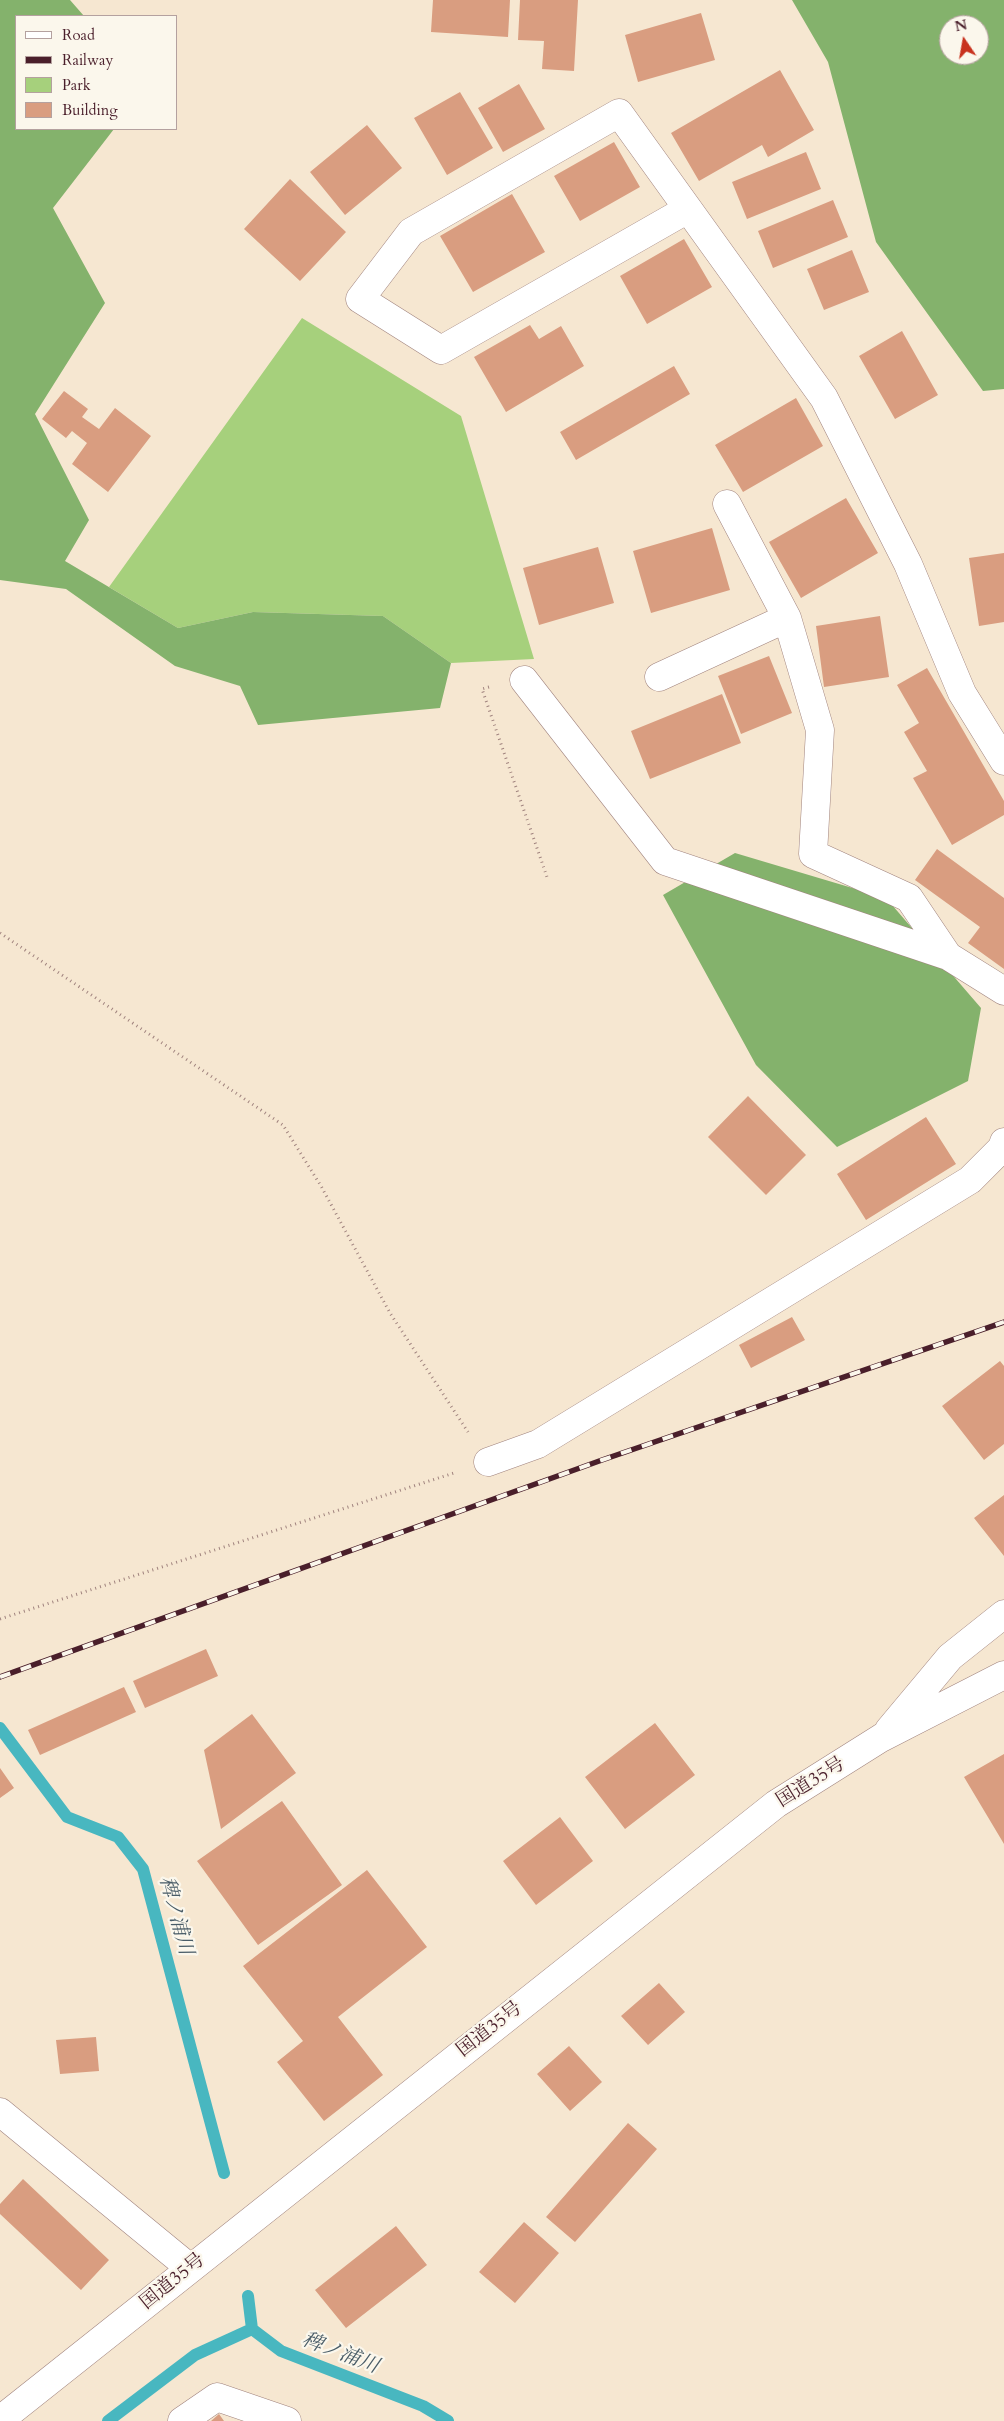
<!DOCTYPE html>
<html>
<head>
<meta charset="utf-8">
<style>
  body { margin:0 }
  #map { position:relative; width:1004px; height:2421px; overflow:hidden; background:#f6e7d1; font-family:Cardo,serif }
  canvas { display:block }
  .legend { position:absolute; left:15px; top:15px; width:162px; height:115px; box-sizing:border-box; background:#fbf7ec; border:1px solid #b4a19f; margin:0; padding:6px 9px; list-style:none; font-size:15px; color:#4a1f2b }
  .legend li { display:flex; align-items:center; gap:10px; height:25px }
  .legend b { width:25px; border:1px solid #b4a19f }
  .north { position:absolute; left:939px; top:15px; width:50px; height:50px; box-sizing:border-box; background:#fbf7ec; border:1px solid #b4a19f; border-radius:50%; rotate:348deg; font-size:14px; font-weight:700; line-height:20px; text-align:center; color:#4a1f2b }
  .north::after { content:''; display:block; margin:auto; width:18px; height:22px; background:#c8321e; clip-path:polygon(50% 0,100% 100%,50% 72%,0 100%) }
</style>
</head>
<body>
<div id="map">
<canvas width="1004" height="2421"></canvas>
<ul class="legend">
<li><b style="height:6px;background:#fff"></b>Road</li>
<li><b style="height:6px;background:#4a1f2b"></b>Railway</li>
<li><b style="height:14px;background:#a6d07c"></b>Park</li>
<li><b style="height:14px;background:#d99d80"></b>Building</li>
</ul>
<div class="north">N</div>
</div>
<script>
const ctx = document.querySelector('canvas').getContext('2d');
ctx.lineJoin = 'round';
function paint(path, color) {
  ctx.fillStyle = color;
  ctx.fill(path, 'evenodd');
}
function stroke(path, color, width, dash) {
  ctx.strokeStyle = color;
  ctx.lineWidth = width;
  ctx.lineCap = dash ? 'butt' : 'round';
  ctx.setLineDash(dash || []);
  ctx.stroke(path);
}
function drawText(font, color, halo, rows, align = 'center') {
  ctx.font = font + ' Cardo,"Noto Serif JP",serif';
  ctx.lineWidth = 4.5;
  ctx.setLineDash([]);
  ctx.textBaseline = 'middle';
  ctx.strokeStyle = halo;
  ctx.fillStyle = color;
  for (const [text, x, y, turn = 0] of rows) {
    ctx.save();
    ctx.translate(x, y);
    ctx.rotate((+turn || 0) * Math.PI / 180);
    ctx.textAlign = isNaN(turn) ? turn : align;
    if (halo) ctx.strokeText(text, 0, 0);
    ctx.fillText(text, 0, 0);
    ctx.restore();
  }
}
paint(new Path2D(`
  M302,318L461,416L534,659L451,663L383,616L253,612L178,628L109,587Z`), '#a6d07c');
paint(new Path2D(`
  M0,0H70L84,16H16V129H114L53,208L105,303L35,414L89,520L65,561L178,628L253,612L383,616L451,663L440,708L258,725L240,686L175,666L66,589L0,580Z
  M792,0H1004V389L983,391L876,242L828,62ZM949,25H979V55H949Z
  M735,853L886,898L981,1008L968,1081L837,1147L756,1065L663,895Z`), '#84b26c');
stroke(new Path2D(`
  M0,1728L67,1817L118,1837L143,1869L224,2173
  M248,2296L252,2329L281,2351L423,2406L448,2421
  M108,2421L195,2355L252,2329`), '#48b7c0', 12);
paint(new Path2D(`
  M433,0H510L508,37L431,32Z
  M520,0H578L574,71L542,69L544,41L518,40Z
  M701,13L715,60L638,82L625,35Z
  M780,70L814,130L768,157L762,145L699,181L671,133Z
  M519,84L545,129L503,152L478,108Z
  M460,92L493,148L447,175L414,118Z
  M367,125L402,168L345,215L310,172Z
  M614,142L640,187L580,221L554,176Z
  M806,152L821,189L747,219L732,182Z
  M290,179L346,232L300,281L244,229Z
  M512,194L545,252L473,292L440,236Z
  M833,200L848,237L773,268L758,231Z
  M684,239L712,287L647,324L620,276Z
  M852,250L869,292L824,310L807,269Z
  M530,325L539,339L561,326L584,366L506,412L474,357Z
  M902,331L938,395L895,419L859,356Z
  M674,366L690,394L576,460L560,432Z
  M64,391L88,409L82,417L99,429L115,408L151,436L108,492L72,464L87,443L72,431L66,438L42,419Z
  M796,398L823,446L743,492L715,445Z
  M846,498L878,553L801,598L769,542Z
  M712,528L730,590L651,613L633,551Z
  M598,547L614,603L539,625L523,568Z
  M1004,553V622L979,626L969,558Z
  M880,616L889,677L824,687L816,626Z
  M769,656L792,713L741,734L718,676Z
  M927,668L1004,801V815L952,845L913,778L927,771L904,732L919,723L897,685Z
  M722,694L741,743L650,779L631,731Z
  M937,849L1004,898V969L968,943L980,927L915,880Z
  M748,1096L806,1155L766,1195L708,1137Z
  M926,1117L956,1164L866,1220L837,1174Z
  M792,1317L805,1340L751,1368L739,1345Z
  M1000,1361L1004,1366V1444L984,1460L942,1406Z
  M1004,1495V1556L974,1518Z
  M206,1649L218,1676L145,1708L133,1681Z
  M124,1687L136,1712L40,1755L28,1730Z
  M252,1714L296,1773L221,1829L204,1750Z
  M655,1723L695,1775L625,1829L585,1777Z
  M1004,1754V1844L964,1777Z
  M0,1768L14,1788L0,1798Z
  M282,1801L342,1885L258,1945L197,1861Z
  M560,1817L593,1861L536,1905L503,1861Z
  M367,1870L427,1947L338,2017L383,2075L324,2121L277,2062L303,2041L243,1966Z
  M659,1983L685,2012L648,2045L621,2016Z
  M96,2037L99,2071L60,2074L56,2040Z
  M569,2046L602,2082L570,2111L537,2074Z
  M628,2123L657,2149L575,2242L546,2217Z
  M23,2179L109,2260L81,2290L0,2214V2204Z
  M524,2222L559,2253L515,2303L479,2272Z
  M396,2226L427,2265L346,2328L315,2290Z
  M219,2414L224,2421H211Z`), '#d99d80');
const minor = new Path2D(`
  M688,209L441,350L360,299L411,232L619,113L824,398L908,564L962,693L1004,761
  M727,504L787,618
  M659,677L787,618L820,730L813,854L909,898L948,956L1004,991
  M524,680L665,861L948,956
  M488,1462L538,1444L970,1180L1002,1148L1004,1142
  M0,2112L190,2268
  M182,2421L217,2397L287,2421`);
const highway = new Path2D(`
  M889,1730L950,1657L1004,1614
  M0,2420L776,1804L881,1738L1004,1675`);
stroke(minor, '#a0837e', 29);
stroke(highway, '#a0837e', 29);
stroke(new Path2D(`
  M489,687L482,689L547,877
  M0,933L283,1125L321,1186L390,1313L468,1432
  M0,1619L454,1473`), '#a0837e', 3, [1, 4]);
stroke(minor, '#fff', 28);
stroke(highway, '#fff', 28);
const rail = new Path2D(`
  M0,1677L602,1460L1004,1322`);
stroke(rail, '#4a1f2b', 5.5);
stroke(rail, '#fbf7ec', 4, [11]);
drawText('19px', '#4a1f2b', '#fbf7ec', [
  ["国道35号",811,1783,-32],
  ["国道35号",490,2030,-38],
  ["国道35号",173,2282,-39]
]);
drawText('italic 20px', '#495c67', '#fbf7ec', [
  ["稗ノ浦川",175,1916,75],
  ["稗ノ浦川",340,2354,21]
]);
</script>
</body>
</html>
